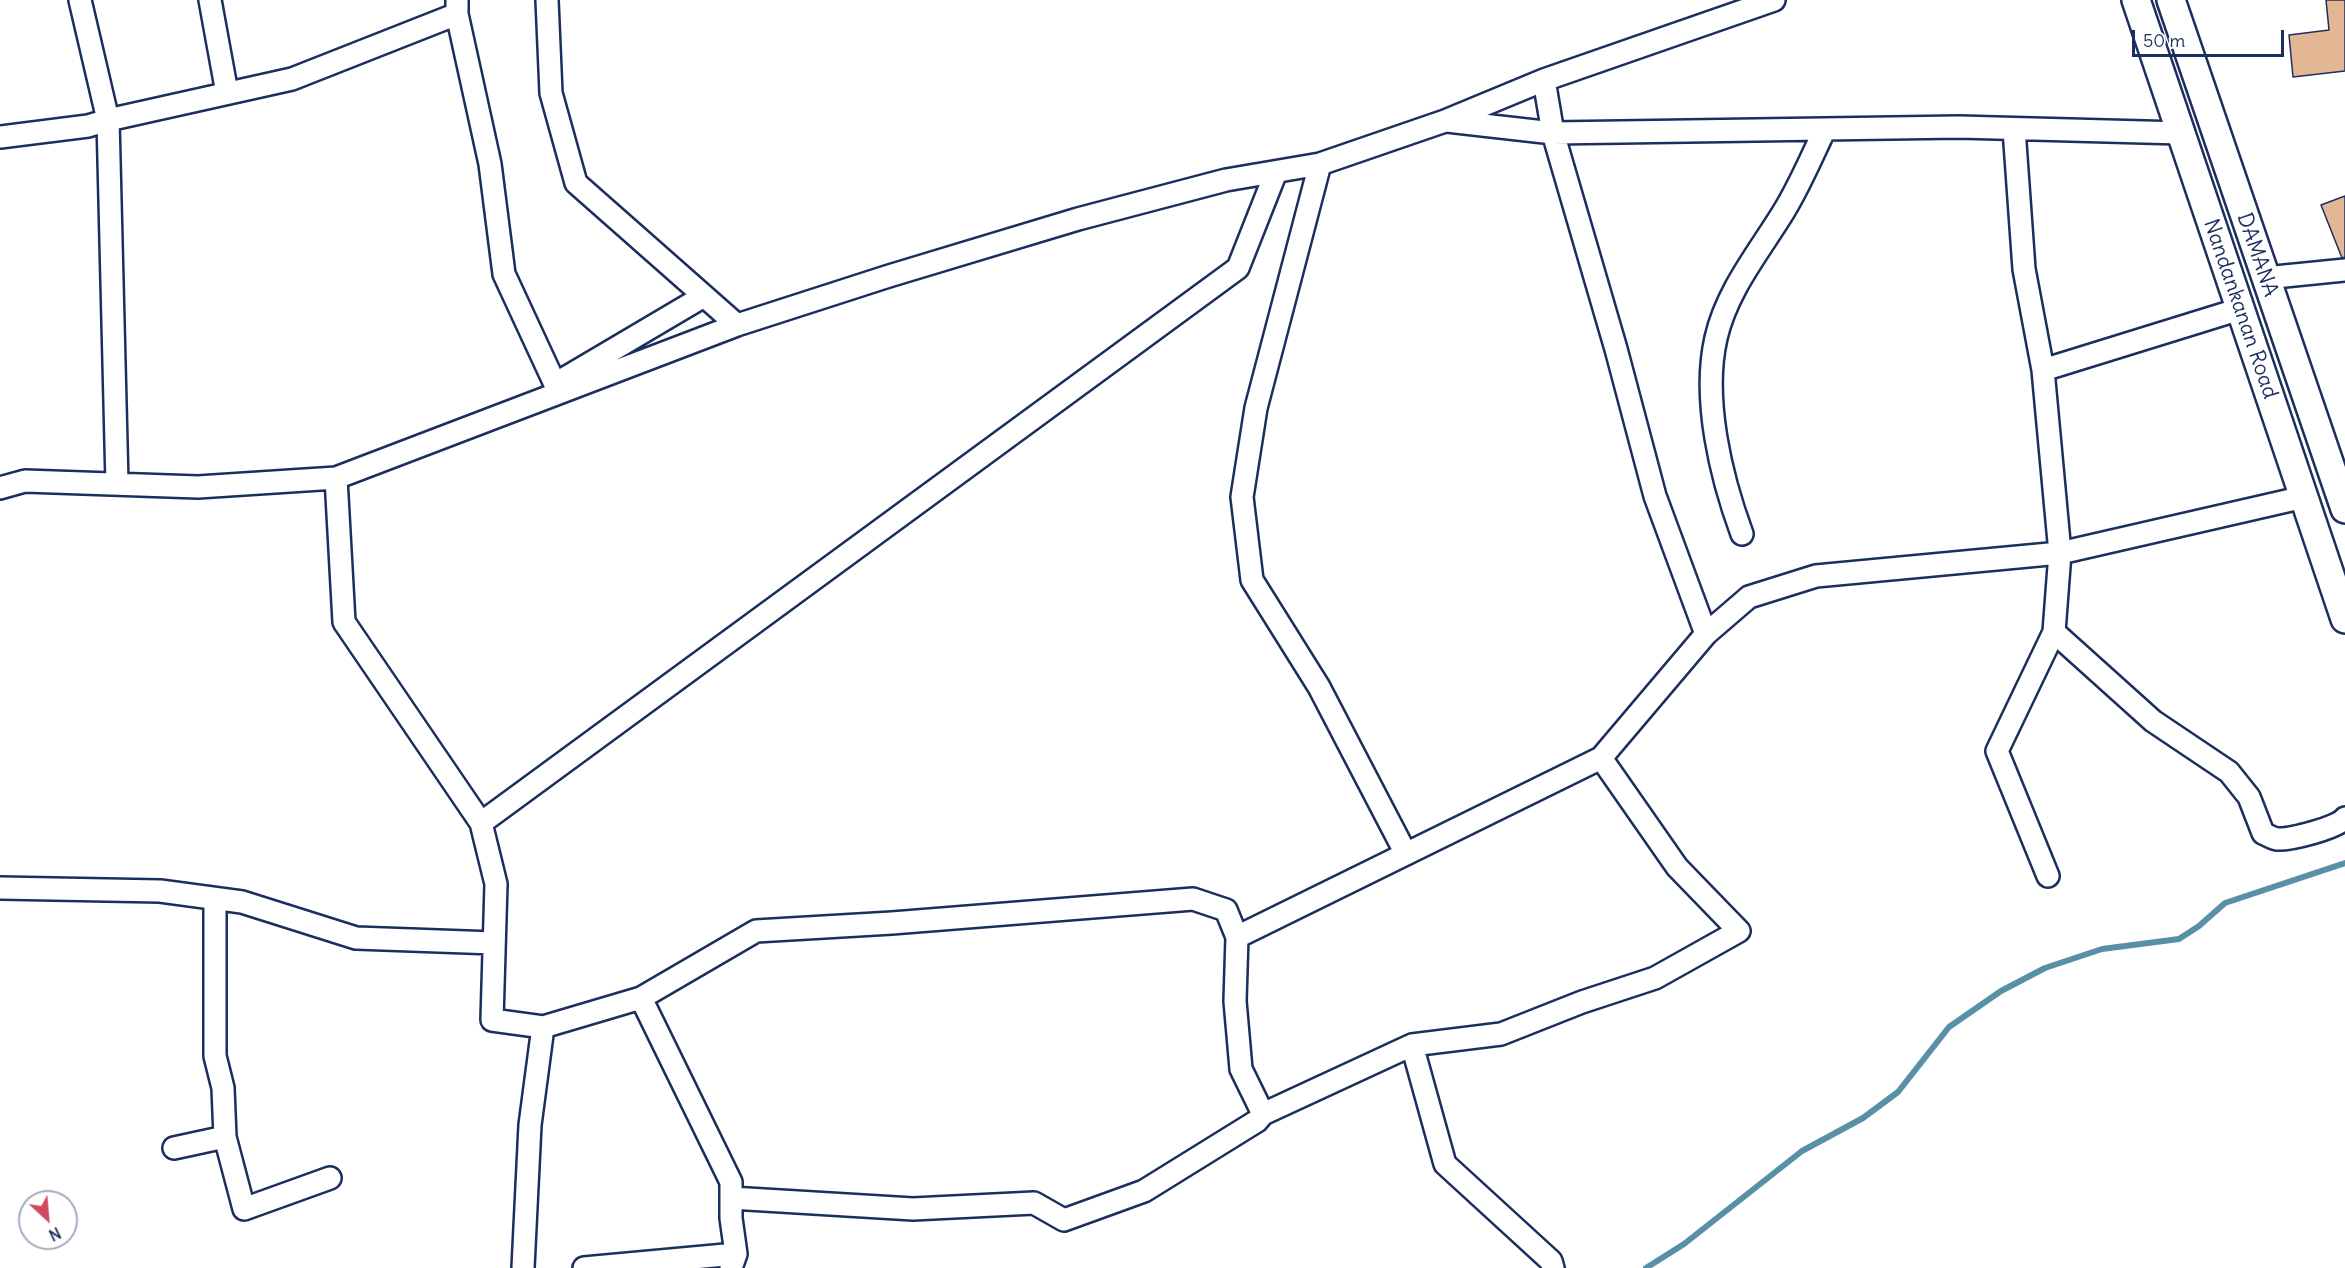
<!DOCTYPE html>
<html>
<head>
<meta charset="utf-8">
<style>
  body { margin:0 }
  #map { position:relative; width:2345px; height:1268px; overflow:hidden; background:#fff; font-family:Delius,sans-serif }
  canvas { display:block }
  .north { position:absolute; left:18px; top:1190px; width:60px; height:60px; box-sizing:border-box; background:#fff; border:2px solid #a4acbf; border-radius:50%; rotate:154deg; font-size:16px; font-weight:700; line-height:24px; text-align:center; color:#1b2f5e }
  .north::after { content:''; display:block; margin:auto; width:21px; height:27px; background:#d1495b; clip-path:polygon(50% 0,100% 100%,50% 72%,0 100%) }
  .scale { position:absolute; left:2132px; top:30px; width:152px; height:27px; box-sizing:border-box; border:3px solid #1b2f5e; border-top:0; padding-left:8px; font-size:18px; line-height:21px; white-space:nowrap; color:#1b2f5e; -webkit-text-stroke:4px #fff; paint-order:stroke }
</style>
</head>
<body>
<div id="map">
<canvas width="2345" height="1268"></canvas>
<div class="north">N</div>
<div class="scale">50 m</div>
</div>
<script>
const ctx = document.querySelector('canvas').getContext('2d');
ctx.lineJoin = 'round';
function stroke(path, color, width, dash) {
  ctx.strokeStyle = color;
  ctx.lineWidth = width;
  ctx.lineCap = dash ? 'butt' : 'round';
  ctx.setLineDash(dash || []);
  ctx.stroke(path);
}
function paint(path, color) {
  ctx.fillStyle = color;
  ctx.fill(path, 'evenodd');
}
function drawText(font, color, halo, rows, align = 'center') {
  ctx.font = font + ' Delius,sans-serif';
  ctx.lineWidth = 6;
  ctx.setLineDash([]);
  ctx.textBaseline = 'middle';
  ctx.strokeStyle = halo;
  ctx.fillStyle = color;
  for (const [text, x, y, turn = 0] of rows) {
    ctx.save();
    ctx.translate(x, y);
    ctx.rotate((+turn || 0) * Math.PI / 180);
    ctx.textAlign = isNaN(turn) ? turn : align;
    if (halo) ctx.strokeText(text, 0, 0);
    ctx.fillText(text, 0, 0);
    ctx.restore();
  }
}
stroke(new Path2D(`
  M1646,1268L1684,1244L1802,1151L1863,1118L1898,1092L1949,1027L2001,991L2045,968L2102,949L2179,939L2199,926L2225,903L2345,863`), '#5890a8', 6);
const building = new Path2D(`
  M2326,0H2345V71L2293,77L2289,35L2329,30Z
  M2345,196V257L2342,258L2321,205Z`);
paint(building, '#e3b794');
stroke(building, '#1b2f5e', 1.5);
const minor = new Path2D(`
  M80,0L108,120L117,484
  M210,0L227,93
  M457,0V14L490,164L504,274L555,384L704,296
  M547,0L551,93L576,183L737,325
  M1544,80L1553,133L1616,349L1655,496L1706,634
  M1447,121L1553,133L1959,127L2181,133
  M2014,129L2024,269L2043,370
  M0,137L88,126L108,120L292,79L457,14
  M1320,164L1256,408L1242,497L1252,580L1319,687L1406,854
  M2265,278L2345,270
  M2240,309L2043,370L2060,553L2054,632L2153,721L2229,772L2249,797L2263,833C2267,835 2272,838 2277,839C2289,840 2338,828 2345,818
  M336,478L344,622L481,823L496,884L492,1020L543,1027L641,998L731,1182V1218L736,1254L731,1268
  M0,488L25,481L198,487L336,478L737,325L889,276L1078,219L1226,180L1320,164L1445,121L1544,80L1774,0
  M1742,534C1721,477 1702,399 1716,338C1727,290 1759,252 1784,211C1800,185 1812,156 1825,129
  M481,823L1238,268L1276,172
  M2048,876L1997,751L2054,632
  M0,888L160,891L242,902L356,938L494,943
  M1237,937L1601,758
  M641,998L756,931L892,923L1193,899L1226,910L1237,937L1235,1001L1241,1069L1263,1114L1257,1121L1144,1191L1064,1220L1034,1203L913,1209L731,1198
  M1412,1045L1445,1164L1551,1261L1553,1268
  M1263,1114L1412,1045L1501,1034L1582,1002L1655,978L1739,931L1677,867L1601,758L1706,634L1749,597L1816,576L2060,553L2304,497
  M225,1137L244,1209L330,1178
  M174,1148L225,1137L223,1088L215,1056V899
  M523,1268L530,1125L543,1027
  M584,1268L736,1254`);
const major = new Path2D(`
  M2136,0L2345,619
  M2171,0L2345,509`);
stroke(minor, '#1b2f5e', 26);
stroke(major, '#1b2f5e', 32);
stroke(minor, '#fff', 21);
stroke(major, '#fff', 27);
drawText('21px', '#1b2f5e', '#fff', [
  ["DAMANA",2257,255,71],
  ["Nandankanan Road",2240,309,71]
]);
</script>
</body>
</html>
